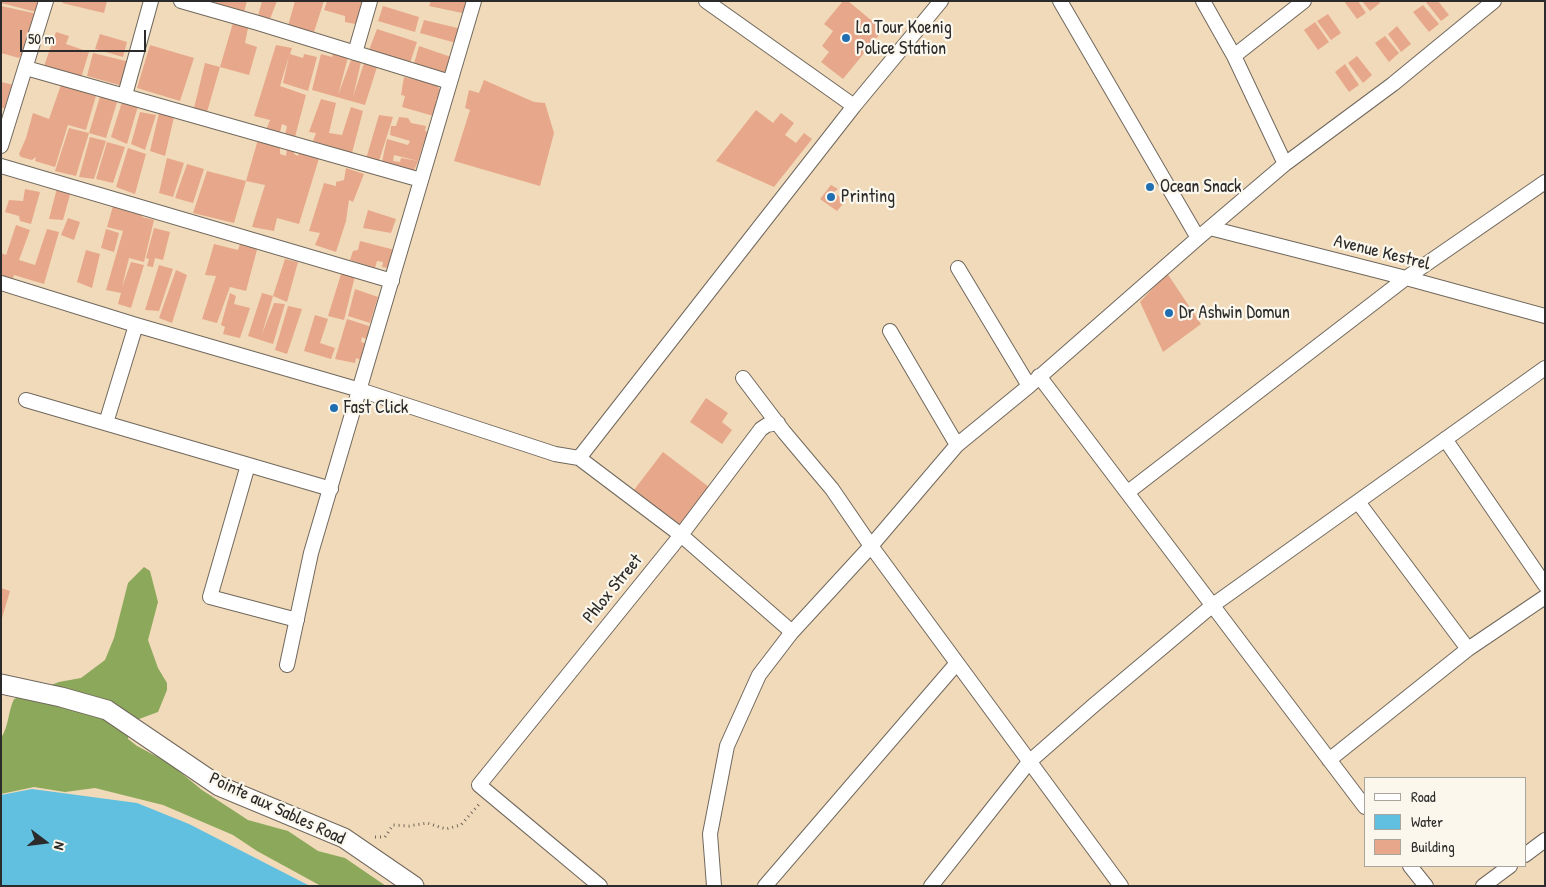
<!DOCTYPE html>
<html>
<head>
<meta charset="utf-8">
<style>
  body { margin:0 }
  #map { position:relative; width:1546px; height:887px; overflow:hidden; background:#f1daba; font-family:"Patrick Hand",sans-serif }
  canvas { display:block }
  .frame { position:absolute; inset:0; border:2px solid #2b2b2b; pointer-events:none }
  .legend { position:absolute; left:1364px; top:777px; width:162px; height:90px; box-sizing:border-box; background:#fbf7ec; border:1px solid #a8a59f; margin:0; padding:6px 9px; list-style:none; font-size:15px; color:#2b2b2b }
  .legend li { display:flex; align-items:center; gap:10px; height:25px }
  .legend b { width:25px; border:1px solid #a8a59f }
  .north { position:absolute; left:20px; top:817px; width:50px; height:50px; -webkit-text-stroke:4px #fbf7ec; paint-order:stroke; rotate:105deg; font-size:14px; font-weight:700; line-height:20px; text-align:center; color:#2b2b2b }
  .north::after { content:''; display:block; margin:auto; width:18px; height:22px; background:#2b2b2b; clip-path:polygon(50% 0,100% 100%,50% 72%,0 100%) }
  .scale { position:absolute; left:20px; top:30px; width:126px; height:22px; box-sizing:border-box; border:2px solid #2b2b2b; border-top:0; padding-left:6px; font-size:15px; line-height:18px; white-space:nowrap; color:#2b2b2b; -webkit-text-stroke:4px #fbf7ec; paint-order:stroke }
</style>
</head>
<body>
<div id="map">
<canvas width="1546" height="887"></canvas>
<div class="frame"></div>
<ul class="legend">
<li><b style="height:6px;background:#fff"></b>Road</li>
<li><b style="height:14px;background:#61c0df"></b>Water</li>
<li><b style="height:14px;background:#e7a78a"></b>Building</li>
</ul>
<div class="north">N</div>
<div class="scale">50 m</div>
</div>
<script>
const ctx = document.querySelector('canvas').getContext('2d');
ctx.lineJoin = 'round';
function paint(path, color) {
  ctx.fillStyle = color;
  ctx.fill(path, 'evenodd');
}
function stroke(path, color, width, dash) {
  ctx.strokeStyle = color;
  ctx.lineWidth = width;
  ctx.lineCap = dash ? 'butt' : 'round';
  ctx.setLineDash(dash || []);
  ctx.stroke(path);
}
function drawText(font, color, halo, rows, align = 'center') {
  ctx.font = font + ' "Patrick Hand",sans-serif';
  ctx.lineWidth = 4.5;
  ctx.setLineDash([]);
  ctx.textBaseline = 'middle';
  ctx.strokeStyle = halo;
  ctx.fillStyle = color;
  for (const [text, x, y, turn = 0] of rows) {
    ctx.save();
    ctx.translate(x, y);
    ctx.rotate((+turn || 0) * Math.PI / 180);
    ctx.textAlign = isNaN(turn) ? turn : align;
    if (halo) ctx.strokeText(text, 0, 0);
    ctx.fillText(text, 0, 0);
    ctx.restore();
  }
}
paint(new Path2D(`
  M144,567L150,571L158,602L148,640L158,668L167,683V690L158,712L131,722L128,739L137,746L169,763L202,790L248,820L288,831L318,851L345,858L386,886H321L257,851L233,835L163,805L95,788L65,792L34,787L1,794V738C9,726 8,711 14,699L59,682L81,678L105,660L114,638L128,583Z`), '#8ba85b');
paint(new Path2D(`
  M32,789L137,803L189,824L310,886H1V795Z`), '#61c0df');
paint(new Path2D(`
  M1,1H43L40,13L1,3Z
  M63,1H107L104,13L62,3Z
  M216,1H247L244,12L215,3Z
  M262,1H277L270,19L258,16Z
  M295,1H324L314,32L288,26Z
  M327,1H366L360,25L345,22V16L324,10Z
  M431,1H470L467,14L429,6Z
  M843,1H848L883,30L843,79L821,62L829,52L822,46L833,31L824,24Z
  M1344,1H1358L1366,13L1357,19Z
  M1362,1H1378L1380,3L1370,11Z
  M1425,1H1438L1449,15L1441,21Z
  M1423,5L1439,24L1429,32L1413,12Z
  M1,6L38,14L24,51L19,58L1,53Z
  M383,6L419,17L415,32L378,21Z
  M1328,14L1341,33L1331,40L1317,21Z
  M424,20L462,29L456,43L420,33Z
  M1315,22L1329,42L1318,50L1304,30Z
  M233,23L248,28L245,43L257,47L249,75L220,67Z
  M1397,26L1411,44L1401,52L1388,34Z
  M377,29L417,42L410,63L369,50Z
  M56,32L69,36L66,44L89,52L81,78L44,66Z
  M100,34L127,42L123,57L95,49Z
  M1385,36L1399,53L1389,62L1375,43Z
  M150,45L194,58L180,101L137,88Z
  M276,45L292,48L290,54L303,58L304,54L317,57L308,91L283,83L289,56L280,86L306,95L295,137L285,135L287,126L282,124L279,136L266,130L270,120L254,116Z
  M419,46L454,58L450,77L413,67Z
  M93,53L130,62L123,86L87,76Z
  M333,53L348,57L338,95L351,60L361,62L353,97L364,63L377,67L365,105L312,90L321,54L332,57Z
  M1357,56L1372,75L1363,83L1348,63Z
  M205,63L220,67L207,112L194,108Z
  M1345,64L1359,85L1349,92L1335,72Z
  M404,77L439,85L438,88L446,91L442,99L435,100L440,103L437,117L402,107L405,96L401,95Z
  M484,80L534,102L545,103L554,133L540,186L454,161L470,110L465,108L469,90L479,93Z
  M1,82L14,85L6,109L1,107Z
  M62,82L98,89L86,130L68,125L55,167L35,161L36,157L32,160L21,157L19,154L26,138L33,113L49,119Z
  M102,90L119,96L106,138L89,133Z
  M321,99L336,103L329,133L342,135L351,107L363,111L352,153L313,141L316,133L309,132Z
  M122,102L138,106L127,144L111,137Z
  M756,110L773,123L781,113L794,123L785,135L796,143L804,133L812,139L774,187L716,161Z
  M140,112L156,115L145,150L131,144Z
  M159,113L174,117L165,156L150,151Z
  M379,115L393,117L379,161L366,159Z
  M399,117L408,118L411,123L426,126L425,131L433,134L430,144L424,142L418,161L394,155L393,161L400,162L401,158L418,161L412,175L381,166L387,139L408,145L410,141L390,135L391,126H396Z
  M69,128L89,133L76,176L55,171Z
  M259,136L280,146V154L286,156L287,148L295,151L294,154L298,156L300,150L320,155L299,224L277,218L274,231L252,227L265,185L246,181Z
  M90,137L106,141L94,179L79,177Z
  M107,142L125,147L113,183L96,179Z
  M128,148L146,154L135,194L116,187Z
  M167,158L184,163L173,197L159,193Z
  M187,164L204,169L193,203L175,198Z
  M346,168L364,174L353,202L349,200L346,221L336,252L315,245L320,233L309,231L324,183L336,186V182L344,180Z
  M207,171L246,181L234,223L193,213Z
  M831,185L838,189L834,192L842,199L844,196L847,199L837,211L820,199Z
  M57,188L71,191L63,220L49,219Z
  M25,189L40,192L31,224L20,221L19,216L5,212L9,200L23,201Z
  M113,206L143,213L142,217L154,220L144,262L129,258L122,287L131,262L144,265L131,308L118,304L121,293L106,290L123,231L107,227Z
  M368,210L396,219L391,233L363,228Z
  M68,218L80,222L74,240L61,235Z
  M16,225L30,230L19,260L35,265L47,229L59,232L44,284L14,275L12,281L1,279V253L6,255Z
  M154,228L170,232L163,260L155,258L153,267L147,266L149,259L146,258Z
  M106,229L119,233L114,252L101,248Z
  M241,241L258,246L246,291L230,287L217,323L202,319L216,276L205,275L214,244L238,250Z
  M360,241L399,251L393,269L382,267L383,262L377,261L375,268L350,260L353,251L358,250Z
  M86,250L100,254L92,288L77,282Z
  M285,259L298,262L287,302L273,296Z
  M159,265L173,269L159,311L145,310Z
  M176,270L187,275L172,323L159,318Z
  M342,271L355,276L344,320L328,316Z
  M1167,273L1201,324L1163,352L1140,302Z
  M355,289L378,297L370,323L348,316Z
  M230,293L236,296L234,304L250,308L240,338L223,334L225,327L221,325Z
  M262,293L273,296L262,334L274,303L285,304L273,344L248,336Z
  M288,306L302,309L287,354L275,350Z
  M315,315L328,319L320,343L335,348L331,359L304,351Z
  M347,319L369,326L368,340L362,337L361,342L368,344L365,362L356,358L355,363L335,359Z
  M706,398L728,413L722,422L732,430L722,444L690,422Z
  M663,452L713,490L685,528L634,490Z
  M1,588L10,591L2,618H1Z`), '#e7a78a');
const minor = new Path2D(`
  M181,1L258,23L450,82
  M706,1L854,106
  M1060,1L1198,238
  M1203,1L1234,56
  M355,53L370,1
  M26,68L421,180
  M125,95L151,1
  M1,146L46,1
  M1285,164L1234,56L1304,1
  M1,166L392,281
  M1210,228L1406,278L1545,316
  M958,268L1029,386
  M1,283L136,325L360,390L555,454L579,458L681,535L792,632
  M890,331L957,445
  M1039,376L1365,807
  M743,378L784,432L832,489L871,546L1121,886
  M26,400L331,489
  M106,423L136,325
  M1445,439L1545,585
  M579,458L854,106L941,1
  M248,465L210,597L297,620
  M1128,492L1406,278L1545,182
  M1358,502L1468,649
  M287,665L311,553L474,1
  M1329,760L1468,649L1545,597
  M1525,855L1545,840
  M1410,866L1426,886
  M600,886L479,785L681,535L761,429L767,425L778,423
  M714,886L710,834L727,746L759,675L792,632L871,546L957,445L1029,386L1198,238L1285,164L1393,84L1494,1
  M765,886L957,663
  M931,886L1029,762L1094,705L1213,605L1545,368
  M1483,886L1510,866`);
const secondary = new Path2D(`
  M1,684L61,697L107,710L219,786L344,838L414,886`);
stroke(minor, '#70685d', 16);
stroke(secondary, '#70685d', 21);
stroke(new Path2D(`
  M375,837H385L393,825L409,826L427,823L446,829L461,825L480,803`), '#70685d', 3, [1, 4]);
stroke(minor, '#fff', 14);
stroke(secondary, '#fff', 19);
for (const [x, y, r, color] of [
  [846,38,5,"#1f6fb2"],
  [1150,187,5,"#1f6fb2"],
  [831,197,5,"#1f6fb2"],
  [1169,313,5,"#1f6fb2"],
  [334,408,5,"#1f6fb2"]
]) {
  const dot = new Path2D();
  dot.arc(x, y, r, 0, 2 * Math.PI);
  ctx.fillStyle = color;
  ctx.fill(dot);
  stroke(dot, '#fbf7ec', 2);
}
drawText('18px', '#2b2b2b', '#fbf7ec', [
  ["La Tour Koenig",856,28],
  ["Police Station",856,49],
  ["Ocean Snack",1160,187],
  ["Printing",841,197],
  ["Dr Ashwin Domun",1179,313],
  ["Fast Click",344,408]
], 'left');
drawText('18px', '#2b2b2b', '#fbf7ec', [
  ["Avenue Kestrel",1382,253,14],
  ["Phlox Street",613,589,-51],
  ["Pointe aux Sables Road",277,809,25]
]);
</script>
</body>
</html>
